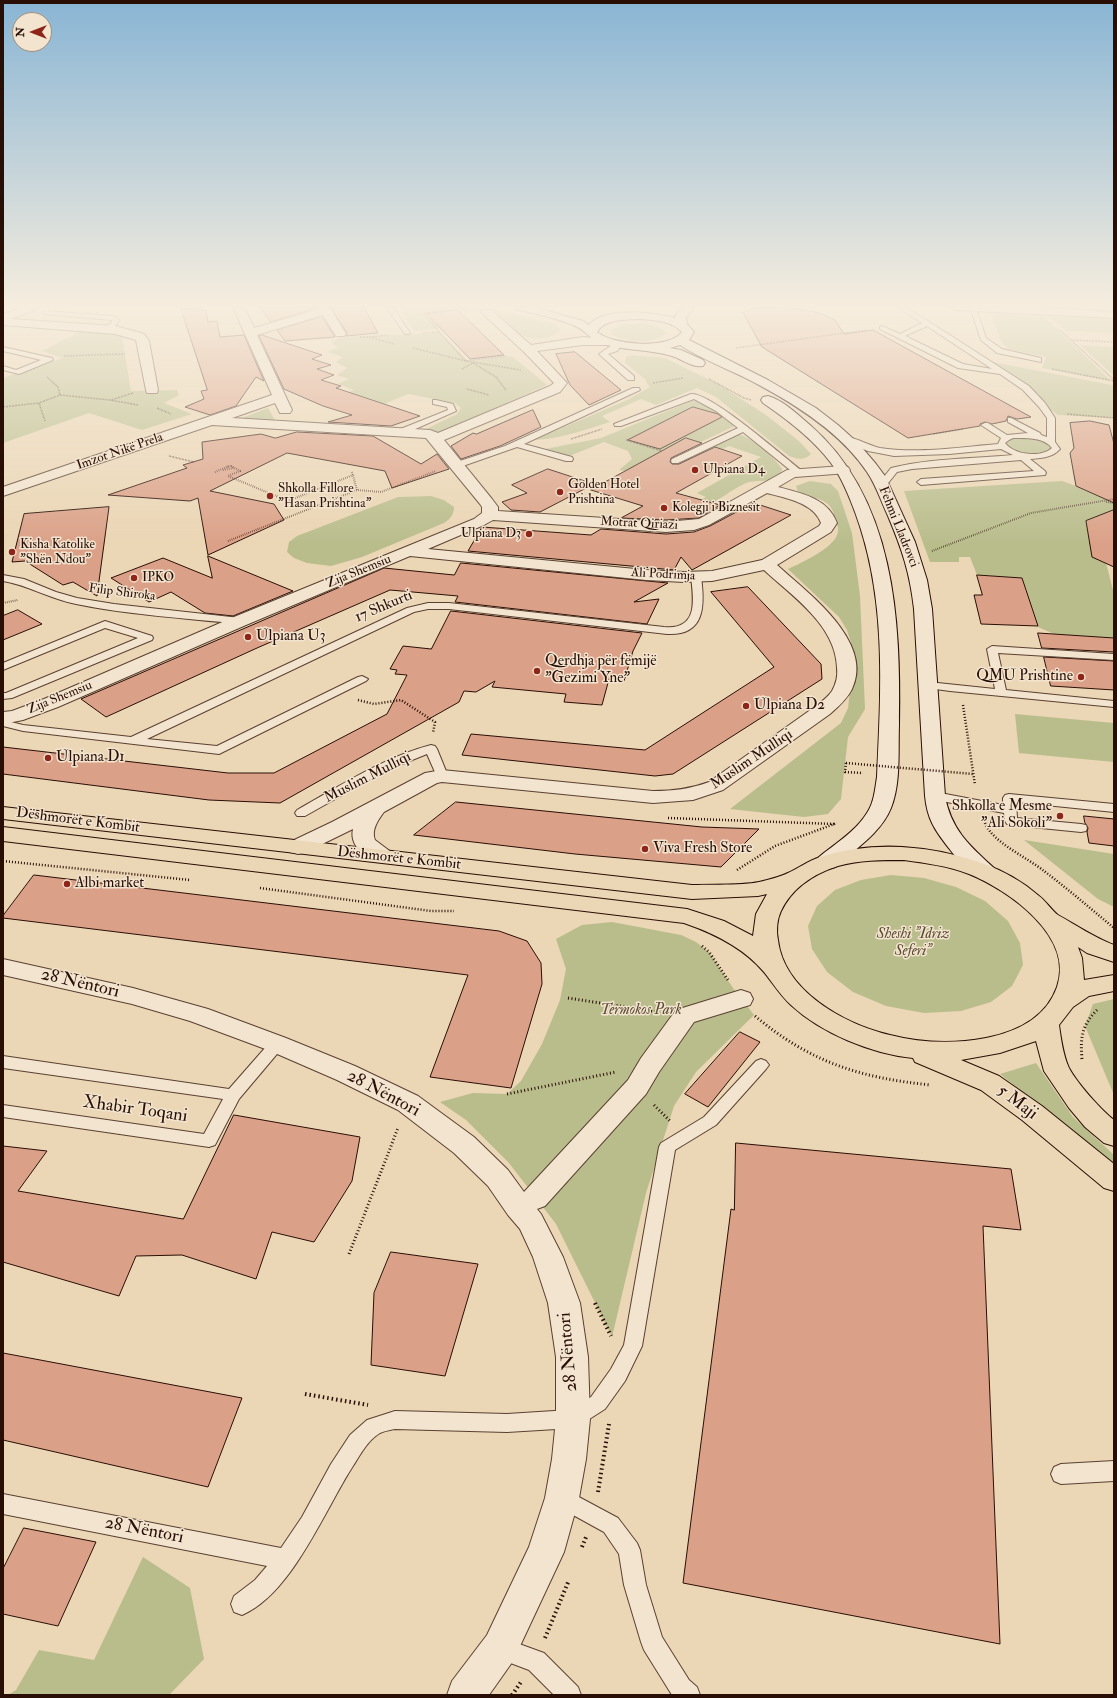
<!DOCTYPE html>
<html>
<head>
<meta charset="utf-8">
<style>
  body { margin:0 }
  #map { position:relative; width:1117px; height:1698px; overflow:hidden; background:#ebd6b5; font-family:"IM FELL Double Pica",serif }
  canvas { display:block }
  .frame { position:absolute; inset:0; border:4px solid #290e05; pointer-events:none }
  .north { position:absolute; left:12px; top:12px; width:40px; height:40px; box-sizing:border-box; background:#f2e4cf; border:1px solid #a28e7e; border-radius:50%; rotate:270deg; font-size:11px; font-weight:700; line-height:16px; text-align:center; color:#290e05 }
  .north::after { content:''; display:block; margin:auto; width:14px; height:18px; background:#8f2418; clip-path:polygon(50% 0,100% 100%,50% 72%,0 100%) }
</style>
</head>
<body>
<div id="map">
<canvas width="1117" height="1698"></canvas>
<div class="frame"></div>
<div class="north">N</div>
</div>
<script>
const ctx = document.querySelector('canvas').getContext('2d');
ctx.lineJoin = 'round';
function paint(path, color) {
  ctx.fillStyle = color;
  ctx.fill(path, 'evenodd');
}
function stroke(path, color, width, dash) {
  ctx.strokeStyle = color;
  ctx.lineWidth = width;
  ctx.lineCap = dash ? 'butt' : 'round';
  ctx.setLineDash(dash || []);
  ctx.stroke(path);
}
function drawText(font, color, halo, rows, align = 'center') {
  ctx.font = font + ' "IM FELL Double Pica",serif';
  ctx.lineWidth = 3;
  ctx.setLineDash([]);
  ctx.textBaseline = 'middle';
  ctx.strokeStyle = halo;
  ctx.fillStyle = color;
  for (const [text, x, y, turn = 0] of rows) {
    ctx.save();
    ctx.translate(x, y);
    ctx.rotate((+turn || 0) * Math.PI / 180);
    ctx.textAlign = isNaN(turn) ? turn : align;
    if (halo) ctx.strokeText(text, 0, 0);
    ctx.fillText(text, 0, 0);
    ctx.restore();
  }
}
paint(new Path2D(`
  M399,307H486L555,324L560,329C557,334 551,337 544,338C520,341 510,327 491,313H482L479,311L466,312L459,308L458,310L427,314L441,329L414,331Z
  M1028,307H1114V314Z
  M991,313L1044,316L1111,381L1042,368L1046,357L1009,349L1001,342Z
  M1048,316L1114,319V333L1066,331Z
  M639,323C648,324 658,324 665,331V334C652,345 625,343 612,334L611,330L619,325Z
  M79,332H103L122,337L131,391L177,390L179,395L164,403L192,414L142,430L89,413L3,443V378L63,358L42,351Z
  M440,333L468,362L512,356L547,385L439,433L424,430L457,414L461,408L455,403L408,394L379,406L340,395L354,390L338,384L349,379L337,375L347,368L336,362L343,357L327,352L338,348L332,343L339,337Z
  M1080,345L1114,347V376Z
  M631,355L665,358L718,384L766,415L799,441L811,454C804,461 797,459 789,456L716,397L697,388L656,405L641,399L602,416L610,422C585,430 559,439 534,440L627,400L650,387L646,382V380L625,363L626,357Z
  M982,360L1112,385L1114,386V418L1058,415Z
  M694,400C710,405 723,415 737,425L688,448L645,475L619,470L632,459L628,451L604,442L567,457L545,449L601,438Z
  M268,408L275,420L242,418Z
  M738,434C751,437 775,457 782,469L781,474C766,485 756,478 744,484C731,490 719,500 706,507L695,504L706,497L697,493L761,457L729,446L661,482L648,478Z
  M1014,438C1028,438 1042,437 1052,447L1048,452C1033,455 1016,456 1005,444L1009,439Z
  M810,481L831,484L838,491L852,533L860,596L865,709L848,737L841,799L828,814L804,817L730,809L841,723L848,708L854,652L847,630L839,617L788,569C801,563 837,547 838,531C839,528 837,525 836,522C835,517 833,509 829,505C821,498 808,496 798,492L796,486Z
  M1062,481L1076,486L1114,491V522H1107L1096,517L1086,521L1092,556L1106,563L1114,594V638L1054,634L1038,627L1022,578L977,575L970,557H959V562H930L904,491Z
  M431,496L444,500L454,507C454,515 450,519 444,523L362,557L331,566L307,563L294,558L287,552L289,542L297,536L398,497Z
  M1015,714L1114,723V762L1019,753Z
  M1024,840L1114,854V907L1098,899Z
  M891,875L924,878L956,887L985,901L1008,921L1020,943L1023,965L1012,986L991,1002L961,1011L924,1013L886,1006L853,992L827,972L812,949L808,926L817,906L835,890L861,880Z
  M612,922L681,935L696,942L709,952L733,988L754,1015L696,1072L674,1106L646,1193L612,1337L556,1224L509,1163L466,1120L440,1102L473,1093L507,1094L521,1081L542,1044L560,1000L566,969L556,939L582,925Z
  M1114,999V1095L1085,1026L1093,1004Z
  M1036,1063L1073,1117L1114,1155V1166L1000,1074Z
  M143,1557L190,1588L204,1659L169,1695H8L16,1690L39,1650L94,1660Z`), '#b9bd8c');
const building = new Path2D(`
  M260,307H317V308L271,322Z
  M331,307H364L378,333L346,336L347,333Z
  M757,307L803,309L822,314L835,320L844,334L873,330L1031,417L1017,419L1008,416L1006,421L992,424L985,422L980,424V426L908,438L762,347L743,313Z
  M181,308L206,310L208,322L217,321L220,337L244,335L264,381L256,377L236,406L210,415L185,407L204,399L201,391L207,390Z
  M458,310L504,355L470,359L427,314Z
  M322,317L335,337L285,341L277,330Z
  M262,335L322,355L312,359L331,365L317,369L334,375L321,380L341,386L336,388L420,416L391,426L328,422L352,415L323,406L284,389L259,336Z
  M575,352L621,390L589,405L570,385L556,354Z
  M693,407L718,414L722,417L660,449L628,440Z
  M533,410L541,427L500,446L461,459L451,446L473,433L476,434Z
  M1090,421L1109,425L1114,444V503L1076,486L1070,453L1074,448L1070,423Z
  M297,432L373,436L421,464L437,454L449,469L392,488L385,471L287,453L210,491L274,504L284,520L208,555L198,498L190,501L108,495L187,468L183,465L203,459L202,442L261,434L275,438Z
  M686,438L702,443L671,458L670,462L672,464H679L715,447L742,456L676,493L720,505L699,518L666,520L621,518L643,506L591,490Z
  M548,469L594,484L540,512L511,510L502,502L527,493L512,485Z
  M754,503L791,515L692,570L681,557L674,570L468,551L482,527L591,535L601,529L666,534L694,532L710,526Z
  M109,507L97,596L73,582L63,585L25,561L12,562L24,514Z
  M1114,510V567L1092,557L1086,521Z
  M208,556L293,591L233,616L205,613L171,592L149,602L111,578L163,558L212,578Z
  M461,563L668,583L634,602L659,599L647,624L455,602L458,596L390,590L257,648L106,717L81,699L384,568L454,575Z
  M977,575L1022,578L1038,626L981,624L974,595H982Z
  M748,587L821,664L822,679L673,774L655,776L462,755L471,734L645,750L774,667L711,592Z
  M18,610L42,624L3,640V616Z
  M451,611L642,633L633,651L624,681L609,679L602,705L564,702L566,694L492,687L495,681L476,692L464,691L459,702L280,803L209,800L3,774V747L228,773H274L387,714L407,675L395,674L397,670L390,669L403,646L431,649Z
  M1038,633L1114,638V652L1042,648Z
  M1044,657L1114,661V690L1051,686Z
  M456,802L702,827L759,829L721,867L575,854L414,835Z
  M1084,816L1114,819V846L1089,843L1087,832L1088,828L1085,823Z
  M34,875L499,931L527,941L541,963L542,984L511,1088L430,1077L468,975L3,918V916Z
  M740,1032L760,1042L708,1107L685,1094Z
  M234,1115L360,1137L352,1181L314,1242L272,1232L256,1279L182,1255L136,1256L119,1296L3,1262V1146L47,1151L18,1191L183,1219Z
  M736,1143L1011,1169L1021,1230L983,1226L1000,1644L683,1583L731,1209L734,1210Z
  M391,1252L478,1264L445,1376L371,1365L374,1293Z
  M3,1353L242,1398L208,1487L3,1440Z
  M24,1528L96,1542L58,1626L3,1614V1569Z`);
paint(building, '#dba188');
stroke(building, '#290e05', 1);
const lane = new Path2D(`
  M386,307H393L410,333L409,334H405Z
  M897,307H905L928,321L1029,386L1045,403L1055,418V442L1060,449C1052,458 1041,458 1030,459L1045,471L1046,473L1045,475L921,485L917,482L921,479L1034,471L1021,460L912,469L897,472L885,487H879L878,485L879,483L891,468C930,458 973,459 1013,455L1001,449L949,454L894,456L868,451L842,441V437C851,435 870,446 880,448C917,454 960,447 998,444L1001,438L981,425L985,423H988L1007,435L1028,433L1008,422V418H1011L1040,433L1041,435L1047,437V418L1039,407L1023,390L1000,374L958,368L880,329V327L882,326L900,334L922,323ZM927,326L992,369L963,364L905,336ZM1013,438C1026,438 1044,437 1052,448C1041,458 1014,455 1005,443L1009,440Z
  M970,307L976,308L986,338L1002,349L1041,358V362L997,353L981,340Z
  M45,311L114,316L119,320L117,324L107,331L104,329L112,322V320L43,314V312Z
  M615,343H618L622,345L617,351L608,354L634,376V380H628L599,354Z
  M3,347L52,358L53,360L19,374L3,370V366L16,370L41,360L3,351Z
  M633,388H639L640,390L524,444L572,457L573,459L572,461H566L517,447L460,467L457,468L453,465L454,463L505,446Z
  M691,394C709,391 784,457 801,470L802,472L801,474H795L743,432L678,463H672L671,461L672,459L738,428L716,411L694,399L621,426H615L614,424Z
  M433,400H436L453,404L456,411L404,434H398V430L448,410L447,407L433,404Z
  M696,574L701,577C705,606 705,636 667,634L449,609H428L414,612L147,739L217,746L358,677L362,676L368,679L366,681L219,754L23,731L3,726V720L23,725L131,737L407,608L428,603H449L664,627C698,630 694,601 691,577Z
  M3,575L24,579L56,592L77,598L114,604L240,618L245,621L240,624C186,618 129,615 76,604C50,599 28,585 3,581Z
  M105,621L152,636L153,638L152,640L12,698L3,699V693H6L138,638L105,628L3,670V663Z
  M992,646L1114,654V660L998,653L1006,690L1114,701V707L950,691L928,688L922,685L928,682L995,689L987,649Z
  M431,745L435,746L437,749L448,776L446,779H438L427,754L385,771L305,816H297L295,813L297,810C340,786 382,758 431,745Z
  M935,792L1003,805V798L1005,795L1009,794L1114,804V812L1016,802L1017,818L1081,824L1086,825L1087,828L1086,831L1081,832L1011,825L1007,824L1005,821L1004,813L931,799L929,796L931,793Z
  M277,1039L282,1040L285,1044L282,1048L239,1099L215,1145L209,1147L3,1117V1105L204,1134L223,1099L3,1068V1056L229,1089L272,1040Z
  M761,1059L766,1061L769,1065L766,1069L716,1125L675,1150L642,1346L625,1381L605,1409L580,1425L573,1428L507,1432L395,1429C390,1430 384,1431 380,1433C368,1440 360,1455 353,1466C325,1509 292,1594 242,1615L234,1612L231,1604L234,1596L255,1580L267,1566L3,1514V1494L281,1548L302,1517L331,1464L350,1435L367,1420L395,1411L507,1414L570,1410L591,1397L611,1369L624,1345L659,1147L661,1143L704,1117L756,1061Z
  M1114,1461V1481L1061,1484L1054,1481L1051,1474L1054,1467L1061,1464Z
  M562,1488L618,1518L637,1543L640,1550L646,1585L662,1637L689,1680L697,1687L700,1695H672L644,1650L641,1642L624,1585L619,1554L604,1532L555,1505L552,1498L555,1491Z
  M500,1637L544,1653L578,1687L581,1695H554L529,1670L492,1656L489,1648L492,1640Z`);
const street = new Path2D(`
  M22,307H39L38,309L11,319L115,326L138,332L144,334L149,341L158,390L157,393H147L146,390L136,340L115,334L3,325V314Z
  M233,307H244L254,328L319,309L318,307H329L346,334L344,336H336L323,315L257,335L292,410L290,413H280L275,403L232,418L430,430L438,433L550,386L554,383L524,352L483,314L481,312L483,310H491L531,345L583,337L610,339L612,342L610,345H583L537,351L567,383L560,392L444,440L492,499L498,507V511L666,522L699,519L787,470L843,466L848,467L850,470L848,473L795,477L778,487C801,493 828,498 837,523L831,532L777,565C807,592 875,642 852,689C847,699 838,707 830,714L723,790L693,800L653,803L442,782L437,783L384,812C378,820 371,830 375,840L391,852L394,857L391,862C374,866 348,849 353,829L306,852L298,854L290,852L287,847L290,842L332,822L425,773L442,770L653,791C673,791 690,789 709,782L816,706C822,701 828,697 832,691C836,684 838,676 837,668C836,625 792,596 764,570L712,581L684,582L646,580L410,556L246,625L58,707L23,720L3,724V712L12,711L44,699L234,617L474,519L482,513V507L480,504L426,438L212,425L3,496V487L272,395ZM767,493C786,498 814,503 821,523L819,526L762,560L712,571L684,572L646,570L428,549L484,525L493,520L666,532L694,530L709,525Z
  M950,307H1029L1114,312V318L955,310Z
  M3,959L133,988L208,1009L286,1038L355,1066L418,1096L474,1137L508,1170L524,1192L628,1080L641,1058L676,1010L741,990L750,993L753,999L750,1005L694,1022L659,1072L646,1094L545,1206L537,1209L541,1214L563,1257L580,1303L588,1357L590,1419L586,1459L579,1498L564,1552L513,1661L489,1695H447L452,1681L487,1635L529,1547L545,1498L552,1459L556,1419V1357L548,1303L533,1257L520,1229L508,1215L488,1186L454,1153L398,1110L337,1080L268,1050L190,1021L132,1004L3,975Z`);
const secondary = new Path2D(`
  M515,307H534L583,321L589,325C602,307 656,312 675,318L676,314L683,307H695L686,317L687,324L694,332L689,340L768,380L816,408L838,425L858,443L876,464L885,476L915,542L927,580L932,609L945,796C951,830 970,846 994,868L997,873L994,878C989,879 984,881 979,878C966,872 938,836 932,823C928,815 926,806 925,796L914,609C910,573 902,549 888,516C881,501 876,485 867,472C842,434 798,406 759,385C734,371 704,361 680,345L670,348L681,350L703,360L705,363L703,366C692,368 682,359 672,356C649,349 625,351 603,344C591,341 586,330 575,326C558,318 535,314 516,309ZM637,319C653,320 670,320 682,332C669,350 612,345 597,332C605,319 623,320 637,319Z
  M768,396C783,400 798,415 810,425C895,499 901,620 899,725C898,751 901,783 891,808C881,833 854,850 835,867L827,869L819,867L816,862L819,857C835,844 856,831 867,813C874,803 875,789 877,777C881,688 887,598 855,512C849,496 842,478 831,463C813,439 788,420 763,403L761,400L763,397Z`);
const primary = new Path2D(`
  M3,807L692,885C712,884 739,886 759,882C768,880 780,877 788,873C799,868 808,861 820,857C873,840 933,845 984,864C1004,871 1023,882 1039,896C1045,900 1053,912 1058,915C1076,925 1095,938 1114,945V962L1087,953L1078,947L1082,958L1084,980L1114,975V991L1089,996L1073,1007L1059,1025C1061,1039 1063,1055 1069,1068C1077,1083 1101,1110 1114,1120V1146L1104,1143L1085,1127L1069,1108L1044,1071L1036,1041L1000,1053L961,1060L999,1076L1042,1106L1114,1164V1191L1104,1188L1022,1120L981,1090L915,1062L913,1058C872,1054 821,1033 791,1005C780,995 773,983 764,972C743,947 713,933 684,923L3,841V827L687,909L724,921L753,936L756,914L767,894L758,896L692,899L3,819ZM904,860C926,863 948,866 969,874C1008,890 1075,936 1057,987C1046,1018 1016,1032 986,1038C954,1044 921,1043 890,1035C844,1024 784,991 778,940C776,931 777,919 781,911C792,888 813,874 838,866C859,860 882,860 904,860Z`);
stroke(lane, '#5a4031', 2);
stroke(street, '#5a4031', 2);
stroke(secondary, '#290e05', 2);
stroke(primary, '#290e05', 2);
stroke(new Path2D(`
  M1060,330L1114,380
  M439,332L423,313L464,309L467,312
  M423,333L439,332L466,361L507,356
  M360,337H369L394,344
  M369,337L388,335
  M1071,340L1114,342
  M413,348L466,361L521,370
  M736,348L866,330
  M64,356L125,354
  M462,369L473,363L496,377L506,390
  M1052,369L1114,381
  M709,379L744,398L751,400
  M653,383L683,378
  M467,389L489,395
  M60,395L110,400L138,405
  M111,400L133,393
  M39,403L45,421
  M3,407L39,403L60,395L58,387L47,377
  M157,408L171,414
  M1067,414L1114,418
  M933,434L963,429
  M571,439L602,429
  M626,440L662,451
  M169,456L194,462
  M227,467L230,466L233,467`), '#290e05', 1.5, [0.5, 1]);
stroke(new Path2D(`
  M231,466L240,471L228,476L288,501L353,475
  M223,470L234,468
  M215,472L229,466
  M352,472L357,490
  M1106,502L1114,503
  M228,541L357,490L381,492L436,471
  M932,551L1031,513L1114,499
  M3,603L18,600`), '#290e05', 2, [0.5, 1.5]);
stroke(new Path2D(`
  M358,700L374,704L401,700L435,722L433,733
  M963,705L975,785
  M846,763L845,772L863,773
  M668,818L835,824
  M985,823C992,842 1028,858 1044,871C1068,889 1091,909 1114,928
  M3,861L190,880
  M737,870L775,846L837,823
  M260,888L431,911H454`), '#290e05', 2.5, [1, 2]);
stroke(new Path2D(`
  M702,946L709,952L728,980
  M568,998L658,1012
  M755,1016C810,1062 860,1078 931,1085
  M1082,1059C1080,1038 1082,1025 1097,1010
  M507,1094L616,1072
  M654,1105L670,1121
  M349,1254L398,1128`), '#290e05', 3, [1, 2.5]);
stroke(new Path2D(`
  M595,1303L611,1336
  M305,1394L368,1405
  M598,1492L609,1424
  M582,1547L586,1537
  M545,1638L569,1580
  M512,1695L521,1682`), '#290e05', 4, [1.5, 3]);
paint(lane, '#f2e4cf');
paint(street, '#f2e4cf');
paint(secondary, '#f2e4cf');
paint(primary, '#ebd6b5');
stroke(new Path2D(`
  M846,763L973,774`), '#290e05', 2.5, [1, 2]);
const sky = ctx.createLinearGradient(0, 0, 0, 545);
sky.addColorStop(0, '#89b5d4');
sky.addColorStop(0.56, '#f6edde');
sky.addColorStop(1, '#f6edde00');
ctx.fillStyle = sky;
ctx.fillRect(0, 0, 1117, 545);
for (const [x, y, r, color] of [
  [695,470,4,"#8f2418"],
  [560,492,4,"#8f2418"],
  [270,496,4,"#8f2418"],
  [664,508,4,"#8f2418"],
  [529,534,4,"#8f2418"],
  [12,552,4,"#8f2418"],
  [134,578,4,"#8f2418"],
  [248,637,4,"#8f2418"],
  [537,671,4,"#8f2418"],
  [1081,677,4,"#8f2418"],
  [746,706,4,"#8f2418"],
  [48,758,4,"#8f2418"],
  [1060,816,4,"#8f2418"],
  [645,849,4,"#8f2418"],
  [67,884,4,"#8f2418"]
]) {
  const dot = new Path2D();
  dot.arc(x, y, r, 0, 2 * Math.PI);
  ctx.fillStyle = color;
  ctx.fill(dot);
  stroke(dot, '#f2e4cf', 1.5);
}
drawText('13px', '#290e05', '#f2e4cf', [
  ["Imzot Nikë Prela",120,452,-19],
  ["Motrat Qiriazi",639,524,3],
  ["Fehmi Lladrovci",898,527,68],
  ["Zija Shemsiu",359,572,-22],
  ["Ali Podrimja",663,575,3],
  ["Filip Shiroka",122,593,7],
  ["Zija Shemsiu",60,698,-22]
]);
drawText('13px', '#290e05', '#f2e4cf', [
  ["Ulpiana D4",703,470],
  ["Golden Hotel",568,485],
  ["Prishtina",568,500],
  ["Shkolla Fillore",278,489],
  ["\"Hasan Prishtina\"",278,504],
  ["Kolegji i Biznesit",672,508],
  ["Ulpiana D3",521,534,"right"],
  ["Kisha Katolike",20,545],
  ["\"Shën Ndou\"",20,560],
  ["IPKO",142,578]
], 'left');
drawText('15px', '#290e05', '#f2e4cf', [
  ["17 Shkurti",384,607,-23],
  ["Muslim Mulliqi",752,760,-34],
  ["Muslim Mulliqi",368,778,-27],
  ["Dëshmorët e Kombit",78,821,7],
  ["Dëshmorët e Kombit",399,859,6]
]);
drawText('15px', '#290e05', '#f2e4cf', [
  ["Ulpiana U3",256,637],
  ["Qerdhja për fëmijë",545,662],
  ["\"Gezimi Yne\"",545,679],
  ["QMU Prishtine",1073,677,"right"],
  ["Ulpiana D2",754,706],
  ["Ulpiana D1",56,758],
  ["Shkolla e Mesme",1052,807,"right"],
  ["\"Ali Sokoli\"",1052,824,"right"],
  ["Viva Fresh Store",653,849],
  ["Albi market",75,884]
], 'left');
drawText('italic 15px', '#5b4b34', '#f2e4cf', [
  ["Sheshi \"Idriz",913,935],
  ["Seferi\"",913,952],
  ["Termokos Park",641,1011]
]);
drawText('18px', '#290e05', '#f2e4cf', [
  ["28 Nëntori",80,984,13],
  ["28 Nëntori",383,1094,28],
  ["5 Maji",1017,1103,37],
  ["Xhabir Toqani",135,1110,8],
  ["28 Nëntori",569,1352,-95],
  ["28 Nëntori",144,1531,11]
]);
</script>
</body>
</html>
